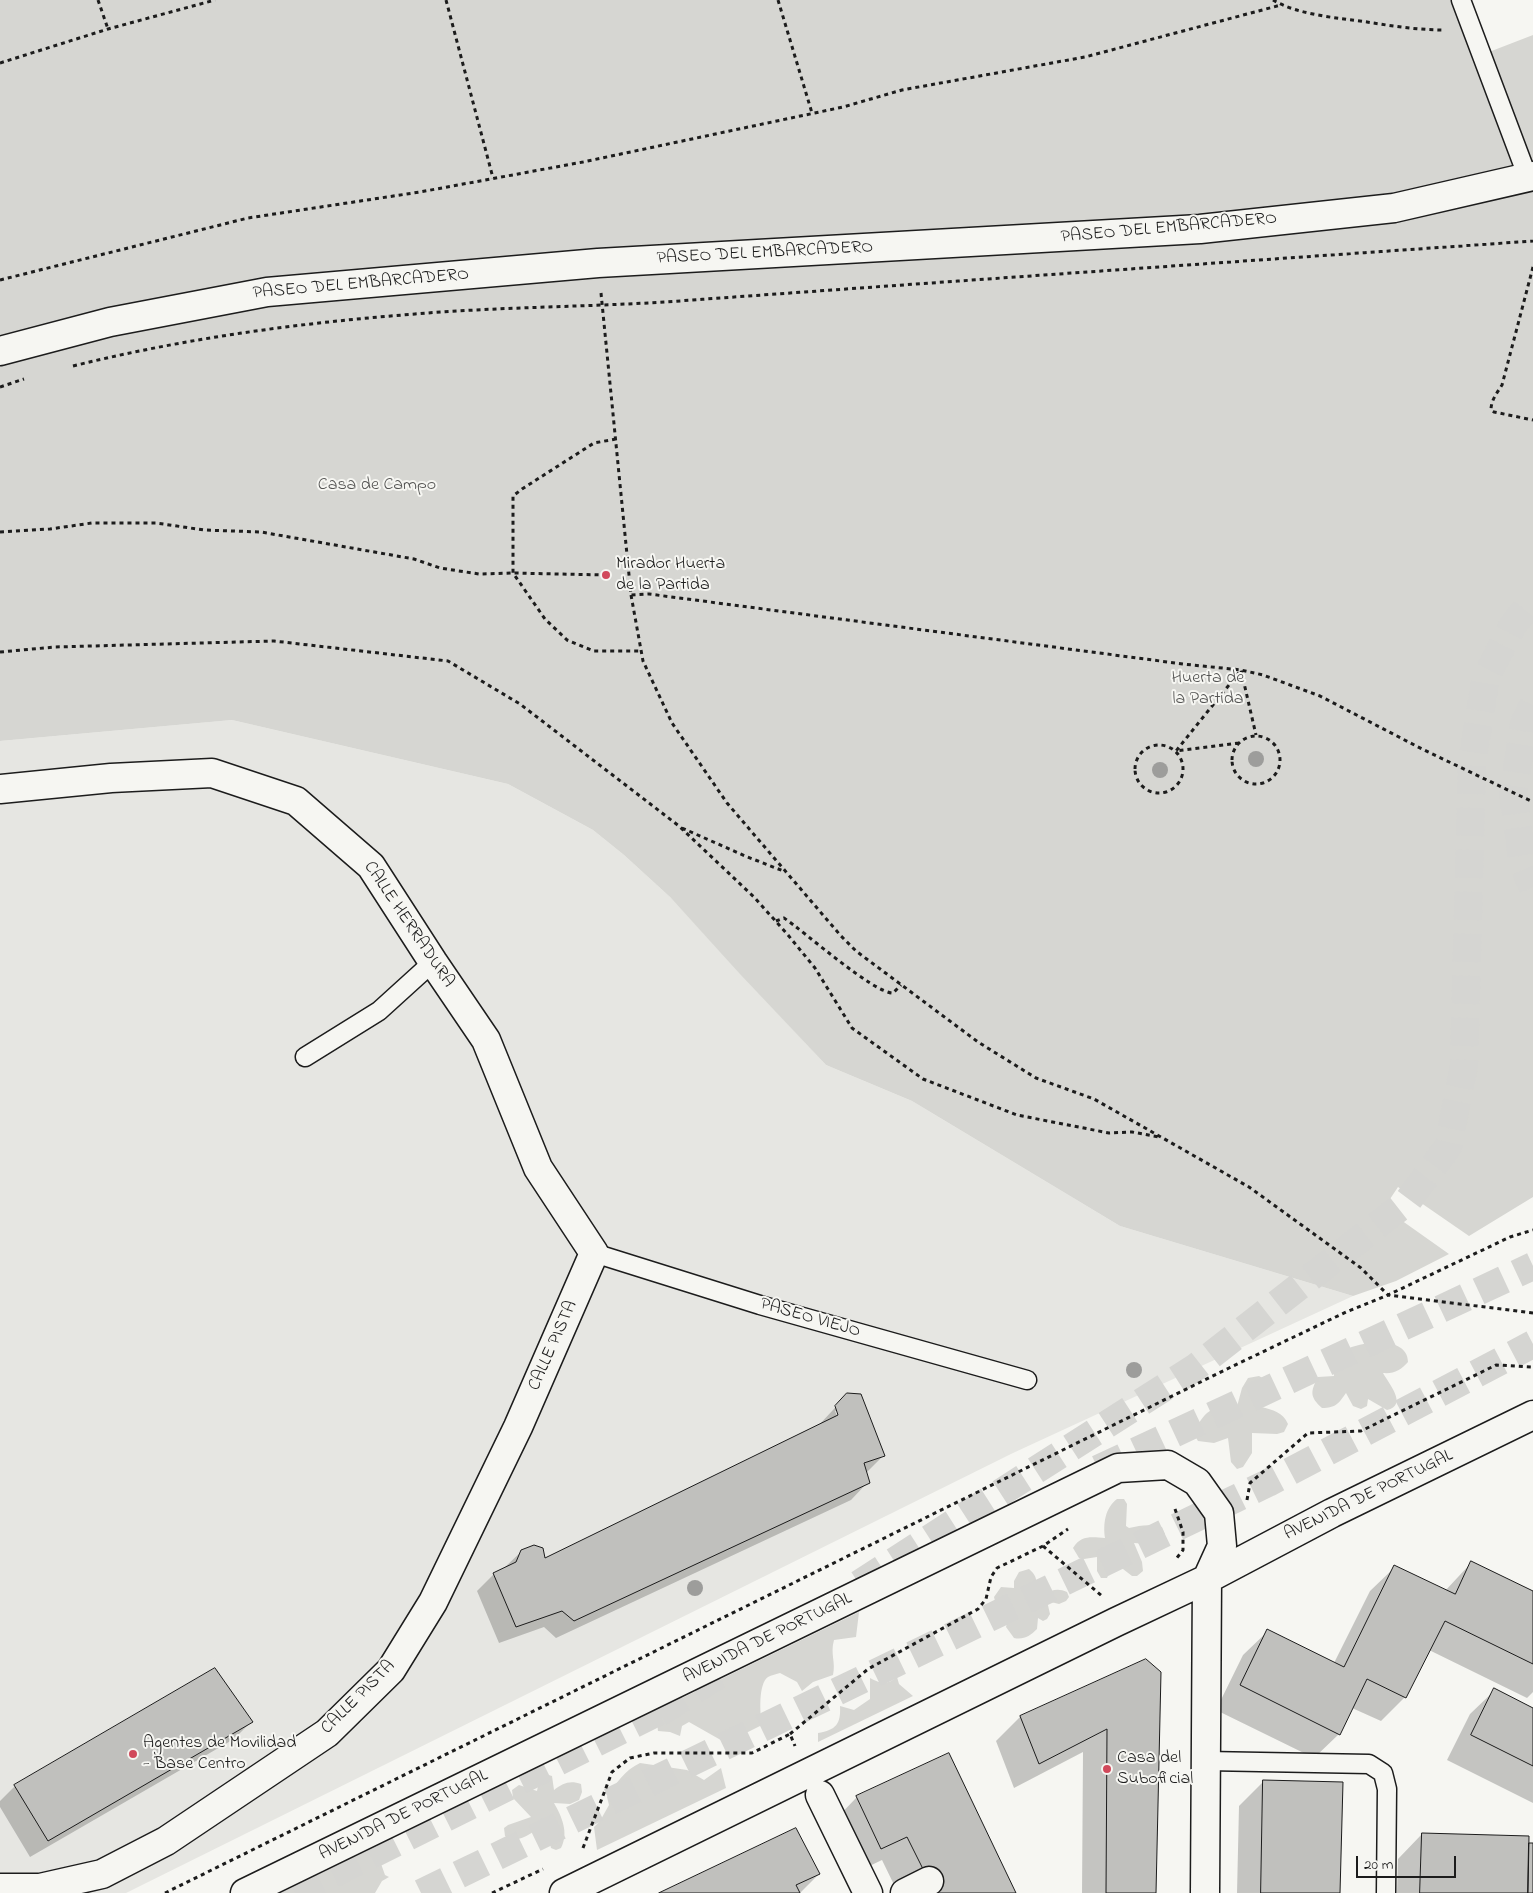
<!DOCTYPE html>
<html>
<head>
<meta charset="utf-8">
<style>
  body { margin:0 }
  #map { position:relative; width:1533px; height:1893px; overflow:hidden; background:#f6f6f2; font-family:"Indie Flower",sans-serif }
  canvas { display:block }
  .scale { position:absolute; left:1356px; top:1856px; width:100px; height:22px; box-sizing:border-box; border:2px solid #1c1c1c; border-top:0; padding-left:6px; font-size:15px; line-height:18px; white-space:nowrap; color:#1c1c1c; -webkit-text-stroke:4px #f6f6f2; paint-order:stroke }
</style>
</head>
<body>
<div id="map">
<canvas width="1533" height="1893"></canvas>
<div class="scale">20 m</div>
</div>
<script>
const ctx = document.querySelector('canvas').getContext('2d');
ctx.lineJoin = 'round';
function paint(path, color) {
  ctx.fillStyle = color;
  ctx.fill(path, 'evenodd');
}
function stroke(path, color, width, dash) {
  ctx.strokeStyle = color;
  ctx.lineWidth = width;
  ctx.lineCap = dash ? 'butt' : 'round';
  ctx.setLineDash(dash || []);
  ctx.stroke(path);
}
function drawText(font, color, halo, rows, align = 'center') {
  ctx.font = font + ' "Indie Flower",sans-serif';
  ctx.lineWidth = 4;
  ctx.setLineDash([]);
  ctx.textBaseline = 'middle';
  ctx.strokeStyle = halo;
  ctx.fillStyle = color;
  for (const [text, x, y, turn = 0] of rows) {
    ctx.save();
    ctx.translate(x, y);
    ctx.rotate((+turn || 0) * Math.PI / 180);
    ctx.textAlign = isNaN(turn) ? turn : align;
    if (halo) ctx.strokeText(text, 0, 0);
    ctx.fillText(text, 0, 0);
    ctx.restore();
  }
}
paint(new Path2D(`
  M232,720L508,784L593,830L624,855L670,897L826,1065L912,1101L1120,1226L1353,1296L1013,1453L126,1893H0V741Z`), '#e6e6e2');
paint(new Path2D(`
  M0,0H1468L1489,52L1533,35V1197L1469,1236L1398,1187L1384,1208L1449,1254L1396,1281L1353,1296L1120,1226L912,1101L826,1065L740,974L670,897L624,855L593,830L508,784L232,720L0,741Z
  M1379,1341C1391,1343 1408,1346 1408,1362C1401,1370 1394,1374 1383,1373C1389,1384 1408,1405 1387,1410L1368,1399L1367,1406L1361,1409L1353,1406L1346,1393C1339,1403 1336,1408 1322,1408C1310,1397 1310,1392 1318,1377L1334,1376C1334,1370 1331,1365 1333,1360C1336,1348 1367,1343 1379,1341Z
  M1259,1376L1266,1380L1269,1389L1261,1400V1407C1273,1410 1283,1412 1288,1424L1284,1432L1277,1434L1252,1433V1453L1243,1467L1237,1469L1231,1462L1228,1438L1214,1443L1198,1441L1194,1434C1201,1415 1215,1399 1235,1414L1242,1388L1248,1378Z
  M1117,1499H1124L1127,1504L1126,1526L1129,1528C1141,1525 1150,1524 1162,1527L1165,1534C1157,1547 1147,1544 1134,1543L1142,1562L1143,1571L1137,1576H1132L1114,1562L1107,1578H1101L1097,1571V1557L1084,1559L1079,1558L1073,1548C1081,1535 1091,1537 1105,1538C1103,1524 1105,1508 1117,1499Z
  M1029,1569C1040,1578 1034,1583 1040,1594L1043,1595C1051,1590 1058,1588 1067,1592L1069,1597L1066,1601L1059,1604L1047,1601L1050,1614L1047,1619L1043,1621L1038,1618L1037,1629C1030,1636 1024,1640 1014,1638L1006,1627L1009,1615L996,1605L994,1597L1001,1587L1014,1588V1581L1019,1572Z
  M859,1612L856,1637L834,1640C830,1654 836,1662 833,1675L813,1682L802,1691L797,1682L780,1673C777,1674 771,1675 768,1677C758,1684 760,1714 762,1725L726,1743L689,1722L682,1726L680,1736L670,1732L658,1731L657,1723L651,1713Z
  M897,1677L899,1684L913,1696L818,1742V1733C836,1730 841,1724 840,1706L854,1710L870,1699V1678C881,1684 887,1685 897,1677Z
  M640,1763L687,1770L704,1780L721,1768L726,1788L597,1850L594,1827L600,1821L609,1805L607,1797C616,1783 625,1770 640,1763Z
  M545,1774L552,1776L554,1790C563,1783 570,1780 581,1784L582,1792L579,1800L570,1804L554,1803C562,1817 569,1833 561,1848L556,1850L551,1848L545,1824C533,1831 518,1846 505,1836L504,1828L508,1825L531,1817L513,1798L512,1790L519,1785L537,1791L540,1775Z
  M381,1844L380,1861L385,1875L389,1877L382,1881L375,1893H280Z`), '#d6d6d2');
paint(new Path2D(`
  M847,1395L884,1455L866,1473L868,1482L851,1500L556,1638L544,1627L499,1643L477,1591L494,1574L504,1568L522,1551L544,1560L818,1426ZM835,1411H838L839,1421Z
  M1471,1563L1533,1593V1692L1527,1698L1429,1650L1405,1697L1381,1721L1352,1708L1339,1734L1314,1758L1216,1710L1243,1655L1268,1631L1334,1663L1370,1591L1395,1567L1445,1591Z
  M1146,1661L1155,1893H1082L1083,1752L1014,1788L996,1741L1020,1717Z
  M1495,1690L1533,1709V1803L1447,1760L1470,1714Z
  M251,1722L234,1739L30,1857L0,1807V1801L15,1786Z
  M1263,1782L1339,1893H1237L1239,1806Z
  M857,1797L1014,1893H898L882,1860L857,1872L833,1822Z
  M1422,1834L1528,1847L1533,1845V1893H1397L1398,1859Z
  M819,1874L800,1893H662Z`), '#0003');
const building = new Path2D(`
  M847,1393L861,1394L885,1456L864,1463L870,1483L574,1621L562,1611L516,1627L493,1573L516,1562L521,1550L534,1545L543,1548L545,1558L838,1415L835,1406Z
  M1471,1561L1533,1591V1664L1445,1621L1406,1698L1367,1679L1340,1735L1240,1685L1267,1629L1344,1667L1394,1565L1455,1594Z
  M1146,1659L1161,1672L1156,1893H1106L1107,1729L1039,1764L1020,1716Z
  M215,1668L253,1722L48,1841L14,1785Z
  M1494,1688L1533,1708V1766L1471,1735Z
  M949,1753L1016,1893H935L907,1837L881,1849L856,1796Z
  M1263,1780L1343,1782L1340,1893H1261Z
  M796,1828L820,1874L796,1885L800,1893H659Z
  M1422,1833L1529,1836L1528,1893H1420Z
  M1529,1843H1533V1893H1528Z`);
paint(building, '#c0c0bd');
stroke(building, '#1c1c1c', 1);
stroke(new Path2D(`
  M1533,705L1524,724L1513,794L1523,865L1533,887
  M1098,1469L1533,1266
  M859,1584L1196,1367L1407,1202L1448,1147L1464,1065L1472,762L1486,677L1513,625L1533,600
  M659,1713L729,1668
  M295,1893L674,1704
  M421,1893L1268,1483L1533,1344`), '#d5d5d2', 28, [28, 14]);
const lane = new Path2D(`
  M1461,0L1528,178
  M305,1057L379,1011L433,962
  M594,1253L760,1305L1027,1380
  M1206,1761L1369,1764L1383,1773L1387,1789L1386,1893`);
const street = new Path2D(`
  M0,351L110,322L267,292L598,263L1200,229L1394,208L1533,176
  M0,789L111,778L212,773L296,801L371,866L433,962L486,1040L538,1168L594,1253L518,1427L433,1602L391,1670L327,1733L166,1841L102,1874L40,1888H0
  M820,1795L868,1893
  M245,1893L1118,1468L1168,1465L1197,1482L1219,1513L1222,1546L1207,1579L1205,1893
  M564,1893L1116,1622L1207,1579L1332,1513L1533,1415
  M905,1893L929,1881`);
stroke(lane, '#1c1c1c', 21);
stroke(street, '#1c1c1c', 31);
stroke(new Path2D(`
  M98,0L108,29
  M446,0L493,178
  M778,0L812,113
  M1273,0C1298,15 1338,18 1367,22C1392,26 1418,30 1444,30
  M0,63L108,29L215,0
  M1533,267L1502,385C1497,393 1491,400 1491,410L1494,412L1533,420
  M0,280L248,218L420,192L583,162L843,107L902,90L1085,57L1281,5
  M601,293L631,595L649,594L1183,664L1241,670L1263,675L1320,696L1422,749L1533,802
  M73,366C186,338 299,323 415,314C498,307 582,307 665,302C955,281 1244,261 1533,241
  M0,387L24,379
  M616,439L594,443L522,489L513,496V573L545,619L567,640L594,651H641
  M0,532L50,529L92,523H156L204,530L261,532L414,559L440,568L479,574L513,573L606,575
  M631,595L643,661L672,723L727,803L841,936L856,951L978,1042L1036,1078L1094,1099L1249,1187L1361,1268L1388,1295L1533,1313
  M0,652L55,647L274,641L448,661L520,704L679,826L754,897L788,935L815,968L852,1028L923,1079L1017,1115L1109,1133L1132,1132L1159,1137
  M1232 760a24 24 0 1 1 48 0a24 24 0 1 1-48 0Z
  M1239,743L1176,751L1241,670L1256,735
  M1135 769a24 24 0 1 1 48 0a24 24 0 1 1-48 0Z
  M682,828L745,856L786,872
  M776,921L784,918C805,932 873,993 893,993L901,985
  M1247,1500L1250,1483L1308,1433L1361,1431L1496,1365L1533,1367
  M1175,1509L1183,1532V1550L1176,1559
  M1043,1546L1102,1596
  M790,1734L868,1669L978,1609L986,1599L991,1577L997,1568L1043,1546L1068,1529
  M583,1848L612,1772L630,1758L654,1753H752L790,1734L795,1746
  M165,1893L1229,1368L1346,1312L1388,1295L1510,1237L1533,1230
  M492,1893L543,1869`), '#1c1c1c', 3, [4, 4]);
stroke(lane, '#f6f6f2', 18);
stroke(street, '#f6f6f2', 28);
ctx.fillStyle = '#9d9d9b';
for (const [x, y] of [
  [1256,759],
  [1160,770],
  [1134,1370],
  [695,1588]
]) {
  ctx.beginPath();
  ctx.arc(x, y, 8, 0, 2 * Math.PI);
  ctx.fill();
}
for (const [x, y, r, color] of [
  [606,575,5,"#d1495b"],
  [133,1754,5,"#d1495b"],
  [1107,1769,5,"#d1495b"]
]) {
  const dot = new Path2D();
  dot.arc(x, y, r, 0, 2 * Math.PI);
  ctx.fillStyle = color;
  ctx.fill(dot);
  stroke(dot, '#f6f6f2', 2);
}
drawText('18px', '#1c1c1c', '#f6f6f2', [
  ["PASEO DEL EMBARCADERO",1169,229,-5],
  ["PASEO DEL EMBARCADERO",765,254,-3],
  ["PASEO DEL EMBARCADERO",361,285,-5],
  ["CALLE HERRADURA",408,925,56],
  ["PASEO VIEJO",810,1319,16],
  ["CALLE PISTA",554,1346,-66],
  ["AVENIDA DE PORTUGAL",1369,1496,-26],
  ["AVENIDA DE PORTUGAL",768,1639,-26],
  ["CALLE PISTA",359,1698,-45],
  ["AVENIDA DE PORTUGAL",404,1816,-26]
]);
drawText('18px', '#545453', '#f6f6f2', [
  ["Casa de Campo",377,486],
  ["Huerta de",1208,679],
  ["la Partida",1208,700]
]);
drawText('18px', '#1c1c1c', '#f6f6f2', [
  ["Mirador Huerta",616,565],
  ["de la Partida",616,586],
  ["Agentes de Movilidad",143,1744],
  ["- Base Centro",143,1765],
  ["Casa del",1117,1759],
  ["Suboficial",1117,1780]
], 'left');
</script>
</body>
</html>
